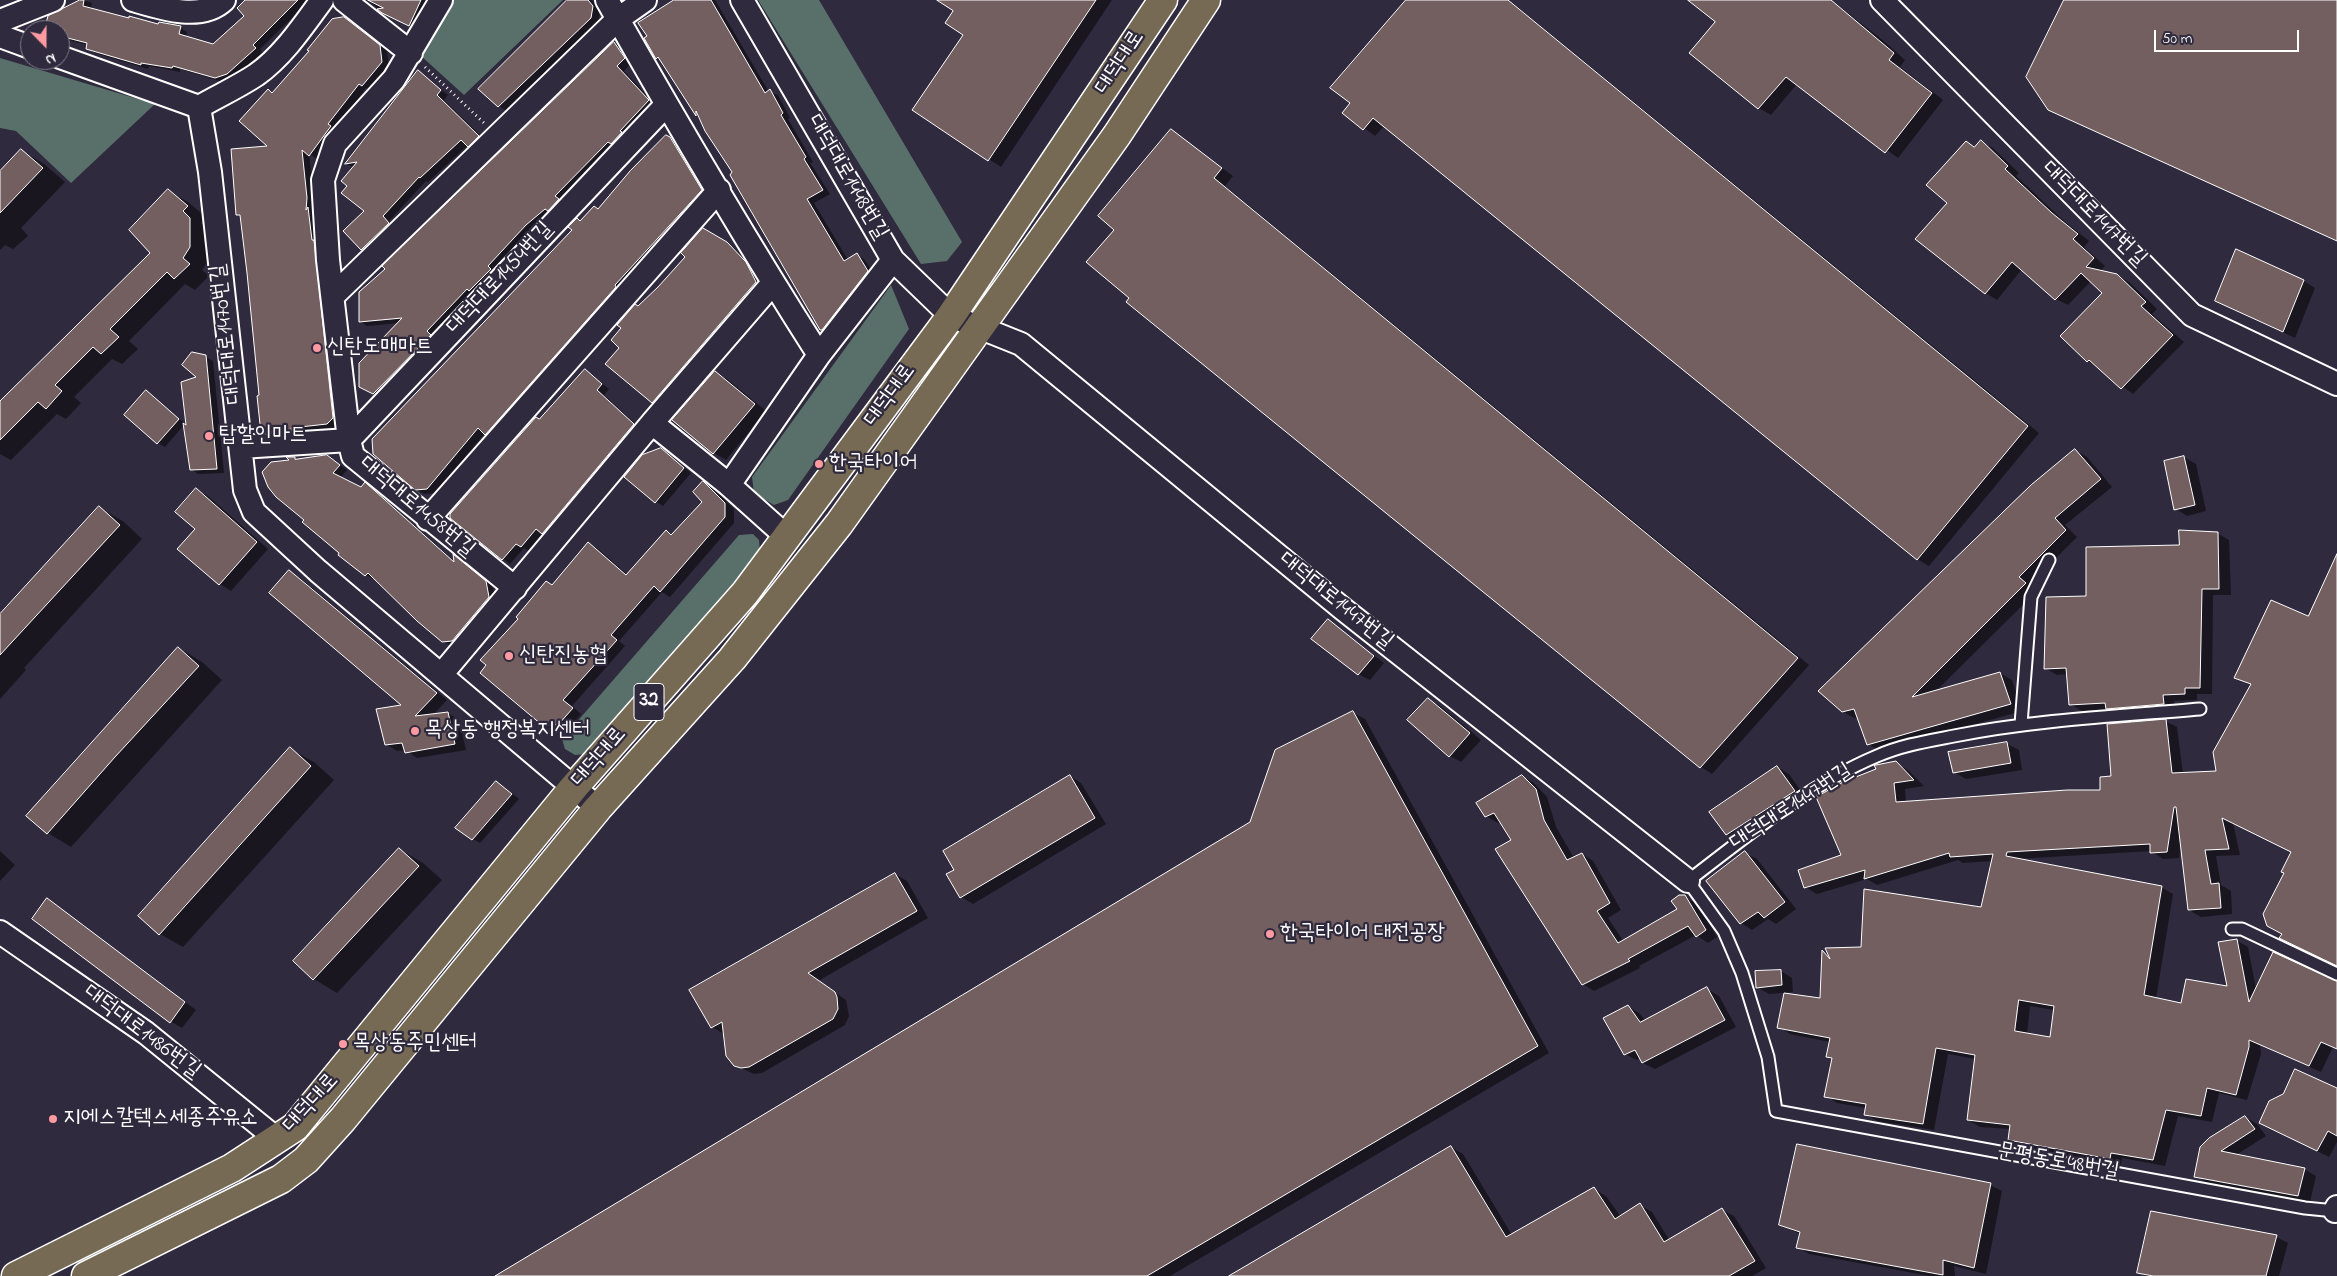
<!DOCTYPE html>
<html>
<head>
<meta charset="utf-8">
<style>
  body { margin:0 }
  #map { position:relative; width:2337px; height:1276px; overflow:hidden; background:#2f2a3d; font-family:"Indie Flower",sans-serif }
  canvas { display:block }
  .north { position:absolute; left:20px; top:20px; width:50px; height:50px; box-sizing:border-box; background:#2f2a3d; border:1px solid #827f8b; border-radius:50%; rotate:158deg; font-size:14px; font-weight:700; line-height:20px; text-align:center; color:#fff }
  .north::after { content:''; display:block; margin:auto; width:18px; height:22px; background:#ff9aa2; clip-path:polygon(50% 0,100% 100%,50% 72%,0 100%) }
  .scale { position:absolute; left:2154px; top:30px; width:145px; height:22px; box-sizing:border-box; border:2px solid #fff; border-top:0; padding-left:6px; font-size:15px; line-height:18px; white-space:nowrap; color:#fff; -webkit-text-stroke:4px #2f2a3d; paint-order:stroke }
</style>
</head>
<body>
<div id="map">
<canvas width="2337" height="1276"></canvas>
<div class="north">N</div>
<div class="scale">50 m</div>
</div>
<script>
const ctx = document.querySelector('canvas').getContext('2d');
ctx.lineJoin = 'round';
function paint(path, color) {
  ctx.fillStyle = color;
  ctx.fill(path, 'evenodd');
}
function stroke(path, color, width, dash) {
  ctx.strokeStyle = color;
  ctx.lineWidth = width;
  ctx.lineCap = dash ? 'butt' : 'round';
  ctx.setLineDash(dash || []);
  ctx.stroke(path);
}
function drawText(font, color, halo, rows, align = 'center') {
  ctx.font = font + ' "Indie Flower","Poor Story",sans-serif';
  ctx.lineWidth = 4.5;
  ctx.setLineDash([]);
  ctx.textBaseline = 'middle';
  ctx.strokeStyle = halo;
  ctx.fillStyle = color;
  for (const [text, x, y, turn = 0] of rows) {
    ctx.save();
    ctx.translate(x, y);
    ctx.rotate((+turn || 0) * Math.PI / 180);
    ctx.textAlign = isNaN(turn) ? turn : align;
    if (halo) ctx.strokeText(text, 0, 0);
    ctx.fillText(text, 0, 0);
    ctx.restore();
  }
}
paint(new Path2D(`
  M451,0H563L464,95L420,55Z
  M758,0H819L962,242L947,261L921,264Z
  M0,58L155,104L71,183L16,131L0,128Z
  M891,285L909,329L788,500L774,505L754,493L752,477Z
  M753,534L759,540L760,552L588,754L575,755L565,749L562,739L739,535Z`), '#596f6a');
paint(new Path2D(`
  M83,0L92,3L90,10L159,26L179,27L187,32L186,38L213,45L246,16V0H309L297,16L295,15L260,49L263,53L235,78L223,82L180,69V72L149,66L148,69L95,53L87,48L88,45L60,38V30H46Z
  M367,0H431L417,29L382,12Z
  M569,0H592L600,11L598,23L507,111L499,106L480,89Z
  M676,0H715L769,92L778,95L790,118L788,119L813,162L810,163L830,194L814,203L848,260L857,255L864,259L875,275L829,333L821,329L734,173L701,117L697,115L662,61L657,58Z
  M939,0H1112L1001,167L914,110L964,35L955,11Z
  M1407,0H1509L2039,433L1929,566L1917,559L1384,126L1375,136L1344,113L1352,103Z
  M1690,0H1831L1884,41L1905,60L1900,67L1943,100L1898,158L1797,84L1771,115L1759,108L1717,21Z
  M2066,0H2337V241L2049,109Z
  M344,18L387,51L389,66L370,90L366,88L335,130L338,132L318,159L309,154L340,422L335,427L298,432L299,434L275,436L267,431L260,397L242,217L237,214L270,147L268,91L273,94Z
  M614,43L621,47L632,62L624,71L656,105L381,397L360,386L399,323L367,326L360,321L387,269Z
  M418,72L448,95L444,100L486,141L476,150L468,145L428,182L426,181L389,221L396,228L370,254L362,249L344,231L366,211L349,186L354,168L346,163Z
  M1172,131L1233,176L1225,186L1809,665L1712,774L1701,767L1131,298L1115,230Z
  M670,138L678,142L709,194L493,438L485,433L435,493L424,494L416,489L599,210Z
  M1982,142L1993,148L2019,173L2016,176L2064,221L2089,241L2084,247L2105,266L2100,271L2117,275L2129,282L2157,309L2152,314L2184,342L2133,394L2088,361L2104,293L2091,281L2068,305L2056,299L2022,269L1997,300L1986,293L1948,203L1975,148Z
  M21,150L44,164L65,182L21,228L28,236L13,249L5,245L0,250V172Z
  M168,191L188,202L207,218L201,223L209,231L210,258L202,270L209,276L195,290L185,284L129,341L138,349L122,364L112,359L74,397L81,403L66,419L57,414L11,460L0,454V402L151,253Z
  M703,229L734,248L753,268L763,284L660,406L653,402L620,348L638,308L687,257Z
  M2304,281L2315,288L2295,338L2228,307Z
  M205,356L213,361L224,473L198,474L191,469L184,425L165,447L158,443L146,392L187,425L198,377Z
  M585,370L609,389L604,395L641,429L550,537L543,534L529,551L524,548L510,564L452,518Z
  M715,372L727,379L766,411L726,460L714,453L674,420Z
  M661,449L691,473L663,506L655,501Z
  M2075,450L2087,457L2112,487L2065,525L2077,537L2030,584L2037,591L1936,691L2000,673L2012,680L2022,711L1880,751L1868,744L1859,717L1854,718L1842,711Z
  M2184,457L2196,464L2206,511L2187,516L2176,509Z
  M294,458L298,460L335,461L347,470L340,478L361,489L365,484L372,488L455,562V557L493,587L496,601L460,645L451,646L443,641L375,578L373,579L366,575L306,520L291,461Z
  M704,483L713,488L734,509V523L670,597L662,592L619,641L625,646L572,706L581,714L568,730H552L542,724L553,586L589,543L598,549L628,575L666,532L672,535L704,502Z
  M196,490L208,496L268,549L231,591L220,584Z
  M99,508L123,521L142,539L24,668L26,670L0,699V616Z
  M2217,533L2229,540L2231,595H2213L2212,694H2197V700L2174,701L2175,711L2119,715L2109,709L2082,711L2070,704L2068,674L2057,675L2045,668L2087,597Z
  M2337,557V966L2281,938L2283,934L2286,873L2293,852L2233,823L2240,855L2216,856L2221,885L2231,891L2232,914L2201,917L2189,910L2181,845L2179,858L2163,859L2151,851L2016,859L2161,887L2173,894L2156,999L2182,1005L2228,987L2236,940L2248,947L2256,989L2337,982V1049L2333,1047L2321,1072L2260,1045L2261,1054L2247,1100L2219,1093L2212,1122L2178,1116L2165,1166L2122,1158L2121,1165L2021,1146L2009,1140L2011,1129L1980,1127L1968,1120L1976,1059L1948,1054L1934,1130L1877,1121L1865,1114L1866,1108L1837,1103L1826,1096L1833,1060L1827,1056L1830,1042L1790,1034L1779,1027L1822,999L1823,952L1829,956L1862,949L1982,908L1993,861L1963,863L1958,860L1877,885L1867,879L1817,894L1805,887L1843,856L1896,763L1908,770L1924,786L1905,789L1906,802L2101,792L2165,721L2177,727L2183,774L2218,772L2252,685L2236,677L2308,618ZM2030,1006L2054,1010L2051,1038L2027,1034Z
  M289,571L300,578L447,700L433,715L448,713L459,720L466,750L417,758L405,750L397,751L386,744L404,706Z
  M1328,621L1384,663L1370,680L1358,674Z
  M179,648L202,662L222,680L71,847L48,833L28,815Z
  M1428,699L1440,706L1481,740L1461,762L1450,756Z
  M1353,713L1365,719L1549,1053L1170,1276H497L1251,822Z
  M2007,744L2019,750L2022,770L1966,779L1954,772Z
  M290,749L314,762L334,780L183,947L160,934Z
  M1777,767L1789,774L1806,798L1739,841L1727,834Z
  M1070,776L1081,783L1106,824L973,904L961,897L948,875Z
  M1522,776L1534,783L1547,797L1556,827L1574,858L1582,854L1593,861L1621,910L1608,918L1624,942L1679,909L1685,897L1697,904L1717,937L1708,943L1696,935L1639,966L1640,968L1594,991L1583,984L1513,840L1501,822L1498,823L1486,816Z
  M504,787L519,799L480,843L473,839Z
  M399,849L423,863L442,880L337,993L314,979L294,961Z
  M0,851L15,865L0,881Z
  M1745,853L1757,859L1796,909L1776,924L1768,919L1752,930L1741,923Z
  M895,874L907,881L928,918L818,981L846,1000L849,1016L845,1025L762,1073L754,1074L735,1065L724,1034L712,1027L691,990Z
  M48,900L196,1010L182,1028L170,1021Z
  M1781,971L1792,978L1793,992L1769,994L1757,987Z
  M1707,989L1719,996L1736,1027L1655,1069L1643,1063L1641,1058L1637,1060L1625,1054L1627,1006L1639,1013L1645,1020Z
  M2337,1090V1142L2329,1157L2260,1123Z
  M2245,1117L2257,1124L2266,1136L2236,1155L2304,1169L2316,1176L2310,1202L2207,1183L2196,1176Z
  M1451,1147L1463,1154L1512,1235L1594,1189L1606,1196L1621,1217L1640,1205L1652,1212L1670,1241L1722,1210L1734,1216L1766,1268L1752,1276H1231Z
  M1990,1185L2002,1191L1986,1274L1954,1266L1955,1276H1930L1809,1254L1798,1247L1800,1234L1780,1225Z
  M2276,1237L2288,1243L2279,1276H2145L2138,1272Z`), '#0007');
const building = new Path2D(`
  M80,0H84L83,6L129,18V16L158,24L159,22L181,26L179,34L213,44L244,16L237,8L245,0H298L253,45L256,48L227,74L215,78L173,66L172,68L141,63V65L86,49L87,43L60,36V30H44L48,16Z
  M368,0H421L409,26L382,13L377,9L383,8Z
  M567,0H588L593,6L591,18L498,107L478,89Z
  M674,0H711L765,93L770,89L783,113L781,115L806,157L804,159L823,190L807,199L844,261L857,253L868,271L822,330H820L730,175L732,172L705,131L696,111V116L658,57L656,59L644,38L647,36L638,23Z
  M937,0H1096L988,161L912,110L963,35L945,23L953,11Z
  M1406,0H1508L2028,426L1917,560L1373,118L1363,130L1342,113L1350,103L1330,88Z
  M1688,0H1831L1894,53L1889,60L1932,93L1885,153L1786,77L1758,109L1689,53L1715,22Z
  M2064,0H2337V241L2048,110L2026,77Z
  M344,17L380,45L382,62L362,86L359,84L328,124L331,126L309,156L302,150L307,198L306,210L308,207L312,240H314L333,418L327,424L291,428L292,431L267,432L260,424L257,396L259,395L247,273L240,215H236L231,149L267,146L239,121L268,89L272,93L309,51L307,50L332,19Z
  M614,42L625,58L617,66L649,100L620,131L622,132L611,144L608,142L555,196L559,199L548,211L545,209L526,225L488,266L491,269L469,291L467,289L427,331L431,335L373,394L359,387V363L402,318L359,322V292L385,269L382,266Z
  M418,70L441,90L437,95L479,136L468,147L461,140L420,178L419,177L383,216L389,223L361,250L343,231L364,211L341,193L347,186L341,181L357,162L345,164Z
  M1171,129L1222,168L1214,178L1798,658L1700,768L1126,302L1129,298L1086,262L1114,230L1098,216Z
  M666,135L670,137L702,190L615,285L616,287L485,435L478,428L427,489L415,490L373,454L372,439L572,230L568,227L577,218L580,221L594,206L598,209L630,171Z
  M1981,140L2008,166L2005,169L2052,213L2078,234L2073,239L2094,258L2086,267L2117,274L2146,302L2141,306L2173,335L2121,389L2089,360L2087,362L2060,336L2102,293L2081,273L2055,300L2012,262L1985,294L1915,239L1947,203L1926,185L1966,141L1974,147Z
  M21,149L43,168L0,213V171Z
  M168,189L188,206L183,211L190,218V247L183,258L190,264L174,279L167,272L110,329L119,337L101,354L93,347L55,385L62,391L46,409L38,402L0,440V401L150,253L129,230Z
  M703,228L727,242L746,262L756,282L652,403L605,364L619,348L611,340L621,328L617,325L635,304L638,306L658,287L685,257L681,253Z
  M2236,249L2304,280L2283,332L2215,301Z
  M192,352L206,355L217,469L190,470L183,423L186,425L181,382L196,377L182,365Z
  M585,369L602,384L597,390L634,424L542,534L536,529L521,547L516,544L502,560L450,518V514L536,417L539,419Z
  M715,371L755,404L713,454L672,420Z
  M146,390L179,419L157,444L124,415Z
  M661,448L684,468L655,503L624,477L642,455Z
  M2075,449L2101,479L2055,518L2066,530L2019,577L2026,583L1912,697L2000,672L2011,704L1867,745L1854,709L1842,712L1818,691L2031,485Z
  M327,455L340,465L333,473L361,487L365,482L454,562L453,554L486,581L489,597L452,641L442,642L417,621L368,573L365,576L338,555L339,553L302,522L304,520L276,497L268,487L262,472L271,462L289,460L286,457H295V459Z
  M2184,456L2195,505L2174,510L2164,461Z
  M703,481L725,503V517L660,592L654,586L611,635L617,640L563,700L573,708L558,725H542L480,673L486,665L480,660L518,619L516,617L546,581L552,585L588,542L626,575L666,530L671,535L702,502L693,492Z
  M196,488L257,542L219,585L177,549L195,529L175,512Z
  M99,506L120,525L0,655V614Z
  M2179,530L2218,532L2219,589H2202L2200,688H2185V694L2163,695L2164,704L2106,709L2105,703L2069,705L2066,668L2044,669L2046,597L2086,596V547L2179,545Z
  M2337,554V966L2279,938L2282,934L2267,926L2263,914L2284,873L2281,872L2291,852L2222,818L2229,849L2205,850L2211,884L2219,883L2221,908L2188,910L2176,807H2174L2167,852L2150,853V844L2007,852L2006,856L2162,886L2144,995L2181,1003L2186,979L2227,986L2218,942L2237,939L2249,1002L2273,952L2337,981V1049L2321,1042L2309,1066L2249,1040V1047L2236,1095L2207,1088L2201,1116L2166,1110L2153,1160L2111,1153L2110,1159L2008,1140L2010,1125L1967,1120L1975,1055L1936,1048L1923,1124L1864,1115L1866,1104L1824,1097L1832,1058L1826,1057L1830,1038L1777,1028L1784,993L1820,998L1822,950L1830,959L1825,948L1861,947L1864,889L1981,907L1993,854L1950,857L1949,853L1864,879L1865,870L1804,888L1798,870L1841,855L1816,797L1843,782L1876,769L1874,765H1876L1896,761L1914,780L1894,783L1896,802L2067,790H2100V777L2111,776L2107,724L2166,719L2172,773L2216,771L2213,752L2251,684L2234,678L2271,600L2308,616ZM2019,1000L2054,1006L2050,1037L2015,1031Z
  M289,570L437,693L415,716L448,712L455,744L405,753L402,743L385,745L376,709L401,705L269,593Z
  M1328,619L1374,656L1358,675L1311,639Z
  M178,647L199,666L115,757L47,834L26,816Z
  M1428,698L1470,733L1449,757L1407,720Z
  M1353,711L1538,1046L1147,1276H495L1250,822L1275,750Z
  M2007,742L2011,763L1953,773L1948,752Z
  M290,747L311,766L159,935L138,916Z
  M1777,766L1795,791L1726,835L1709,812Z
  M1070,775L1095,818L960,898L946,874L954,870L943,851Z
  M1522,775L1536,789L1544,820L1567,860L1582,853L1610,903L1597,911L1618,943L1677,909L1671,901L1679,895H1685L1706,930L1696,937L1688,926L1628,959L1630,961L1582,985L1495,849L1511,840L1494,813L1485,817L1476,803Z
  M496,781L512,794L472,840L455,828Z
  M399,848L419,866L313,980L293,961Z
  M1745,851L1785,902L1764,918L1758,912L1740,924L1706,881Z
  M895,873L917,911L808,973L835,992L837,997L838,1009L833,1019L749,1067L741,1068L734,1066L726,1056L722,1022L711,1028L689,990Z
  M47,898L185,1002L170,1023L32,919Z
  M1781,970L1782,985L1756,988L1755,971Z
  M1707,987L1725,1020L1642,1063L1635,1050L1624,1055L1603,1018L1628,1005L1640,1022Z
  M2295,1069L2337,1088V1136L2328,1131L2317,1151L2259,1123L2269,1101L2283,1094Z
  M2245,1116L2255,1129L2221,1151L2305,1168L2298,1196L2194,1177L2200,1147L2209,1138Z
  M1797,1144L1991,1183L1974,1268L1943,1260V1275L1796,1248L1800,1232L1779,1225Z
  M1451,1146L1506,1237L1594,1187L1615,1219L1640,1203L1664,1242L1722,1208L1755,1261L1729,1276H1229Z
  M2151,1211L2277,1235L2266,1276H2153L2137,1273Z`);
paint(building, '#735e60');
stroke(building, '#fff', 1);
const service = new Path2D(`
  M2200,709C2117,716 2035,720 1954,736C1928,741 1902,745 1877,756C1810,784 1745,837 1688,881L1724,931L1742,973L1768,1057L1776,1111L2305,1208L2335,1211
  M2021,724L2031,597L2049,560
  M2232,929H2242L2337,974`);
const minor = new Path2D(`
  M133,0C160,8 201,22 224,0
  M344,0L411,53
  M441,0L394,79L335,144L323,180L328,260L349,440L353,456L515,588
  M607,0C675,120 745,239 819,355
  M742,0L893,260L951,316L1021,344L1343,609L1688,881
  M1882,0L2192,315L2337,384
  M0,21L53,0
  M0,36L30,47
  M60,57L199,107
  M199,107L210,172L245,490L254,512L318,571L598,808
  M199,107C218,96 238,87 256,75C283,56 303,26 322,0
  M334,295L618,19L645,0
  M652,423L773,283
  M241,447L349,440L666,105
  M729,485L819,355L893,260
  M428,519L719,190
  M441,675L652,423L729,485L787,537
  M0,932L146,1033L278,1140
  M2335,1211L2337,1207`);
const primary = new Path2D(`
  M16,1276L232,1168L295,1127L574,787L745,593L951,316L1163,0
  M86,1276L281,1179L306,1160L343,1119L598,808L732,659L839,524L1117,135L1206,0`);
stroke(service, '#fff', 15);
stroke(minor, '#fff', 26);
stroke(primary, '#fff', 31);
stroke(new Path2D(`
  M425,67L484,123`), '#fff', 3, [1, 4]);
stroke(service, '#2f2a3d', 11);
stroke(minor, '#2f2a3d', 22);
stroke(primary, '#766a54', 28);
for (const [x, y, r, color] of [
  [317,348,5,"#ff9aa2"],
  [209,436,5,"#ff9aa2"],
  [819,464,5,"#ff9aa2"],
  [509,656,5,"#ff9aa2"],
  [415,731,5,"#ff9aa2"],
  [1270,934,5,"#ff9aa2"],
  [343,1044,5,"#ff9aa2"],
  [53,1119,5,"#ff9aa2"]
]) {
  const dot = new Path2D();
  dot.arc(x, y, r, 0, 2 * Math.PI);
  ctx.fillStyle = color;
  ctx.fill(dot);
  stroke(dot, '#2f2a3d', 2);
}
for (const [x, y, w] of [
  [649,702,30]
]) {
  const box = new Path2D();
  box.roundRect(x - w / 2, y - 18.5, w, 37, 4);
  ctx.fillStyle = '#2f2a3d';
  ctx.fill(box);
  stroke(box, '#fff', 1);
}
drawText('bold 21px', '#fff', null, [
  ["32",649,702]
]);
drawText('22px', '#fff', '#2f2a3d', [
  ["대덕대로",1121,63,-57],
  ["대덕대로1448번길",846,178,60],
  ["대덕대로1417번길",2093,215,45],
  ["대덕대로1454번길",501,279,-47],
  ["대덕대로1470번길",228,334,-97],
  ["대덕대로",891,396,-54],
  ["대덕대로1458번길",416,508,40],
  ["대덕대로1447번길",1335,602,39],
  ["대덕대로",600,758,-49],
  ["대덕대로1447번길",1792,808,-33],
  ["대덕대로1486번길",141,1033,37],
  ["대덕대로",312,1104,-48],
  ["문평동로48번길",2058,1163,10]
]);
drawText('22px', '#fff', '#2f2a3d', [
  ["신탄도매마트",327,348],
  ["탑할인마트",219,436],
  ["한국타이어",829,464],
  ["신탄진농협",519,656],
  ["목상동 행정복지센터",425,731],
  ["한국타이어 대전공장",1280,934],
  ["목상동주민센터",353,1044],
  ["지에스칼텍스세종주유소",63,1119]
], 'left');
</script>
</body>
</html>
